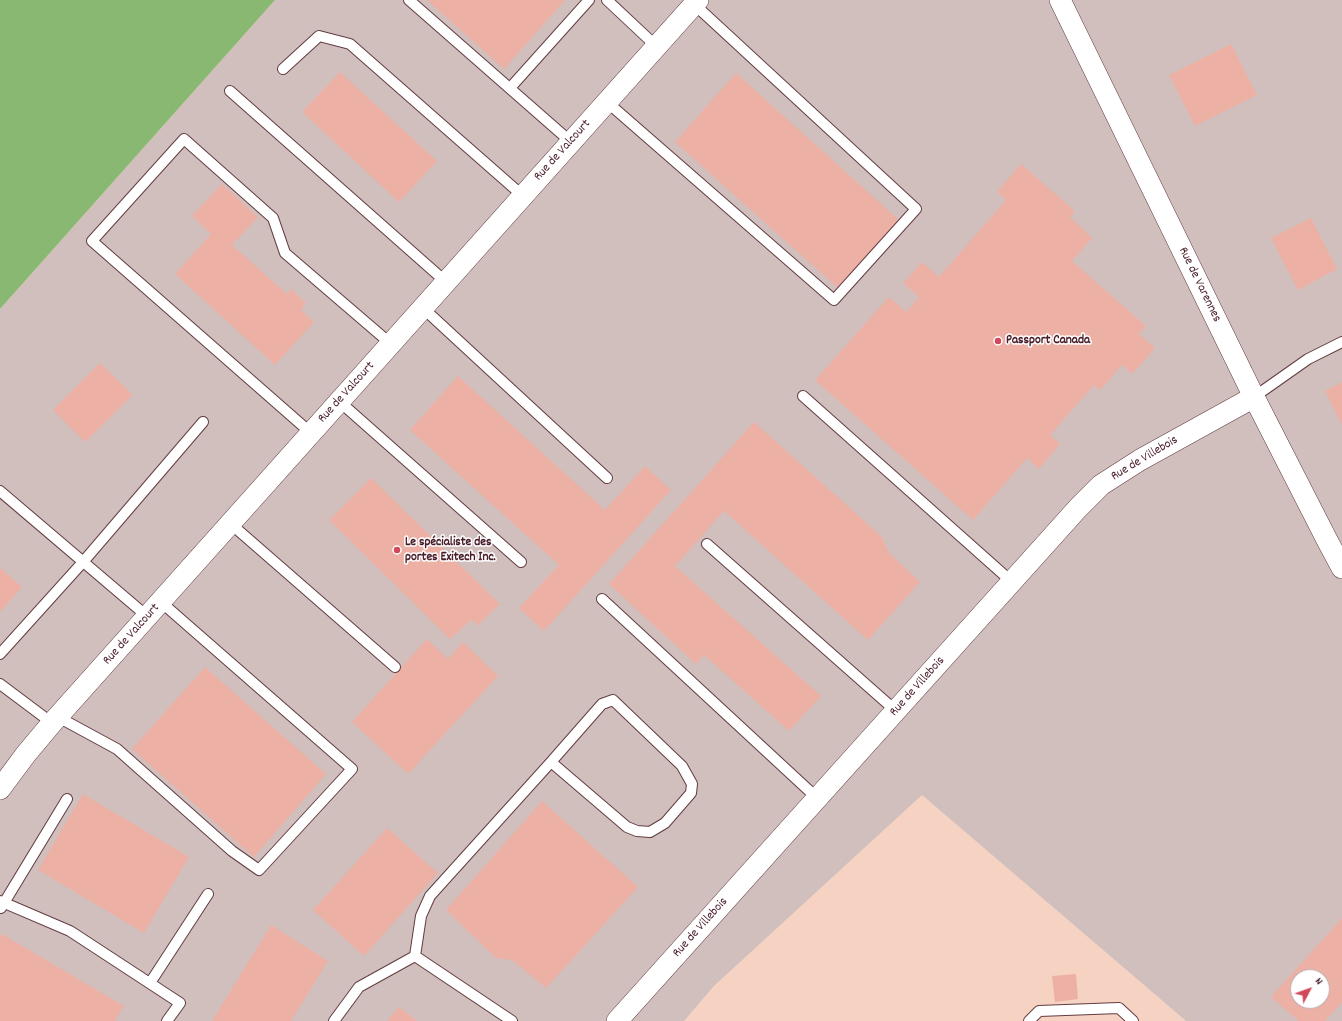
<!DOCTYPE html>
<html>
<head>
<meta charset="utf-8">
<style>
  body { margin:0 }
  #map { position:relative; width:1342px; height:1021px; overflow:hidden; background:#f0e2c5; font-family:Dekko,sans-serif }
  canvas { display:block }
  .north { position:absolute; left:1290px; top:969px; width:40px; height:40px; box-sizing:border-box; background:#fff; border:1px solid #b7a5aa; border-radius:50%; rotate:49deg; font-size:11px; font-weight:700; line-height:16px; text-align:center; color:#4a1f2b }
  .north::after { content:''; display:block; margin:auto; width:14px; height:18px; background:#d1495b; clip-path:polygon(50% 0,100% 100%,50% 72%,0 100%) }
</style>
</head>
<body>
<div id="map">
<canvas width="1342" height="1021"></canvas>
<div class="north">N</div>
</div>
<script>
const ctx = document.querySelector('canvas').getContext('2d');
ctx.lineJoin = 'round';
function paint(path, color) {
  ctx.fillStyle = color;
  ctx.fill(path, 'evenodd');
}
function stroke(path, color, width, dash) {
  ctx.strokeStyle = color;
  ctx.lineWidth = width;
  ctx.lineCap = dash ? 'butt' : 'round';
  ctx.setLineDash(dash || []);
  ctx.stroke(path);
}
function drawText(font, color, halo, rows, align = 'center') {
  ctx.font = font + ' Dekko,sans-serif';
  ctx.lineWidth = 3;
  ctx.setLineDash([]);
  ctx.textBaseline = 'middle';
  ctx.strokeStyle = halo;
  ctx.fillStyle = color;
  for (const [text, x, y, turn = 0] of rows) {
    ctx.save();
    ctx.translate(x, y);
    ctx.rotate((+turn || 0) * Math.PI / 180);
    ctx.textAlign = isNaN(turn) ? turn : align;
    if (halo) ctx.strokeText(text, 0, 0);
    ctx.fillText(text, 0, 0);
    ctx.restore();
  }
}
paint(new Path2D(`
  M922,795L1186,1021H684L714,986Z`), '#f6d2c3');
paint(new Path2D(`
  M275,0H1342V1021H1186L922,795L714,986L684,1021H0V309ZM1298,977H1322V1001H1298Z`), '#d1bfbd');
paint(new Path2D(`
  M0,0H275L0,309Z`), '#89b872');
paint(new Path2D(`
  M427,0H565L504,69Z
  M1231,44L1257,95L1195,126L1169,75Z
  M340,72L437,161L399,202L302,112Z
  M736,73L899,220L838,288L675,142Z
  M1021,164L1075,211L1070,217L1092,238L1072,261L1146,326L1139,334L1155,348L1132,374L1122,365L1100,390L1094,385L1050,435L1060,444L1039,469L1027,458L973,520L815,380L889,297L906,312L919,297L903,283L922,262L939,277L1006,200L997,192Z
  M222,184L258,217L232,245L287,294L291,289L306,303L301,310L314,322L275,365L175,274L211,234L192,216Z
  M1311,218L1337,269L1298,290L1271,238Z
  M100,363L133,395L85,442L53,410Z
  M458,376L605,510L645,466L671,490L544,631L519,608L559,565L410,430Z
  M1342,382V425L1325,391Z
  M754,422L881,536L889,553L920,582L868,640L724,511L675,566L821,696L789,731L704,655L696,664L609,584Z
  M371,478L500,604L478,625L471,620L450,639L329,520Z
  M0,568L22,587L0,612Z
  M427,639L448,659L463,642L498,676L408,774L352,722Z
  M205,667L326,774L254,857L132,749Z
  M83,794L189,857L144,933L38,870Z
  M542,801L638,887L546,988L512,960L496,958L446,910Z
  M387,828L438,873L364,956L313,910Z
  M1342,918V1002L1325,1021H1299L1271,997ZM1298,977H1322V1001H1298Z
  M271,925L328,961L291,1021H212Z
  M2,934L124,1006L115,1021H0V937Z
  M1076,974L1078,999L1055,1002L1052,976Z
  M399,1007L417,1021H387Z`), '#ecb1a4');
const service = new Path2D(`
  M409,0L571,142
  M607,0L656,46
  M283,69L319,36L350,44L523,196
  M510,88L589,0
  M230,91L446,282
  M607,102L834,300L916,209L694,4
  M423,308L607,478
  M803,396L1012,582
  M1254,397L1308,359L1342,342
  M340,402L521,562
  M311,433L92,241L184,139L273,218L285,253L391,344
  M0,491L148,617
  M231,524L395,667
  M707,544L896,711
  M602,599L817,798
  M0,654L83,562L203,422
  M0,684L52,723
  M58,717L117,749L232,851L259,870L352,769L161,602
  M0,901L70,931L180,1003L167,1021
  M1,908L67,799
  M415,956L421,916L430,896L551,762L627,827L637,831L650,832L665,823L691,793L692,784L682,766L613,700L602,704L551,762
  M150,983L208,894
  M334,1021L359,987L415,956L512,1021
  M1029,1021L1039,1011L1119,1008L1133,1021`);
const minor = new Path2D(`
  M1060,0L1254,397L1327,540L1342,568
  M0,789L26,754L52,723L698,0
  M617,1021L1078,508L1101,485L1140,460L1254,397`);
stroke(service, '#633c42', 12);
stroke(minor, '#633c42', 22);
stroke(service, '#fff', 10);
stroke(minor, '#fff', 21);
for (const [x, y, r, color] of [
  [998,341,4,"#d1495b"],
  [397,550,4,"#d1495b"]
]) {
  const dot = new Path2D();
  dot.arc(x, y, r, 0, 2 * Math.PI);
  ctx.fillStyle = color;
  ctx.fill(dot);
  stroke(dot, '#fff', 1.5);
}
drawText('13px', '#4a1f2b', '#fff', [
  ["Rue de Valcourt",563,151,-48],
  ["Rue de Varennes",1199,285,64],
  ["Rue de Valcourt",347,393,-48],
  ["Rue de Villebois",1145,459,-31],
  ["Rue de Valcourt",132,635,-48],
  ["Rue de Villebois",918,687,-48],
  ["Rue de Villebois",701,928,-48]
]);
drawText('bold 13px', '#4a1f2b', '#fff', [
  ["Passport Canada",1006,341],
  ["Le spécialiste des",405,543],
  ["portes Exitech Inc.",405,558]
], 'left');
</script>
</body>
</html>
